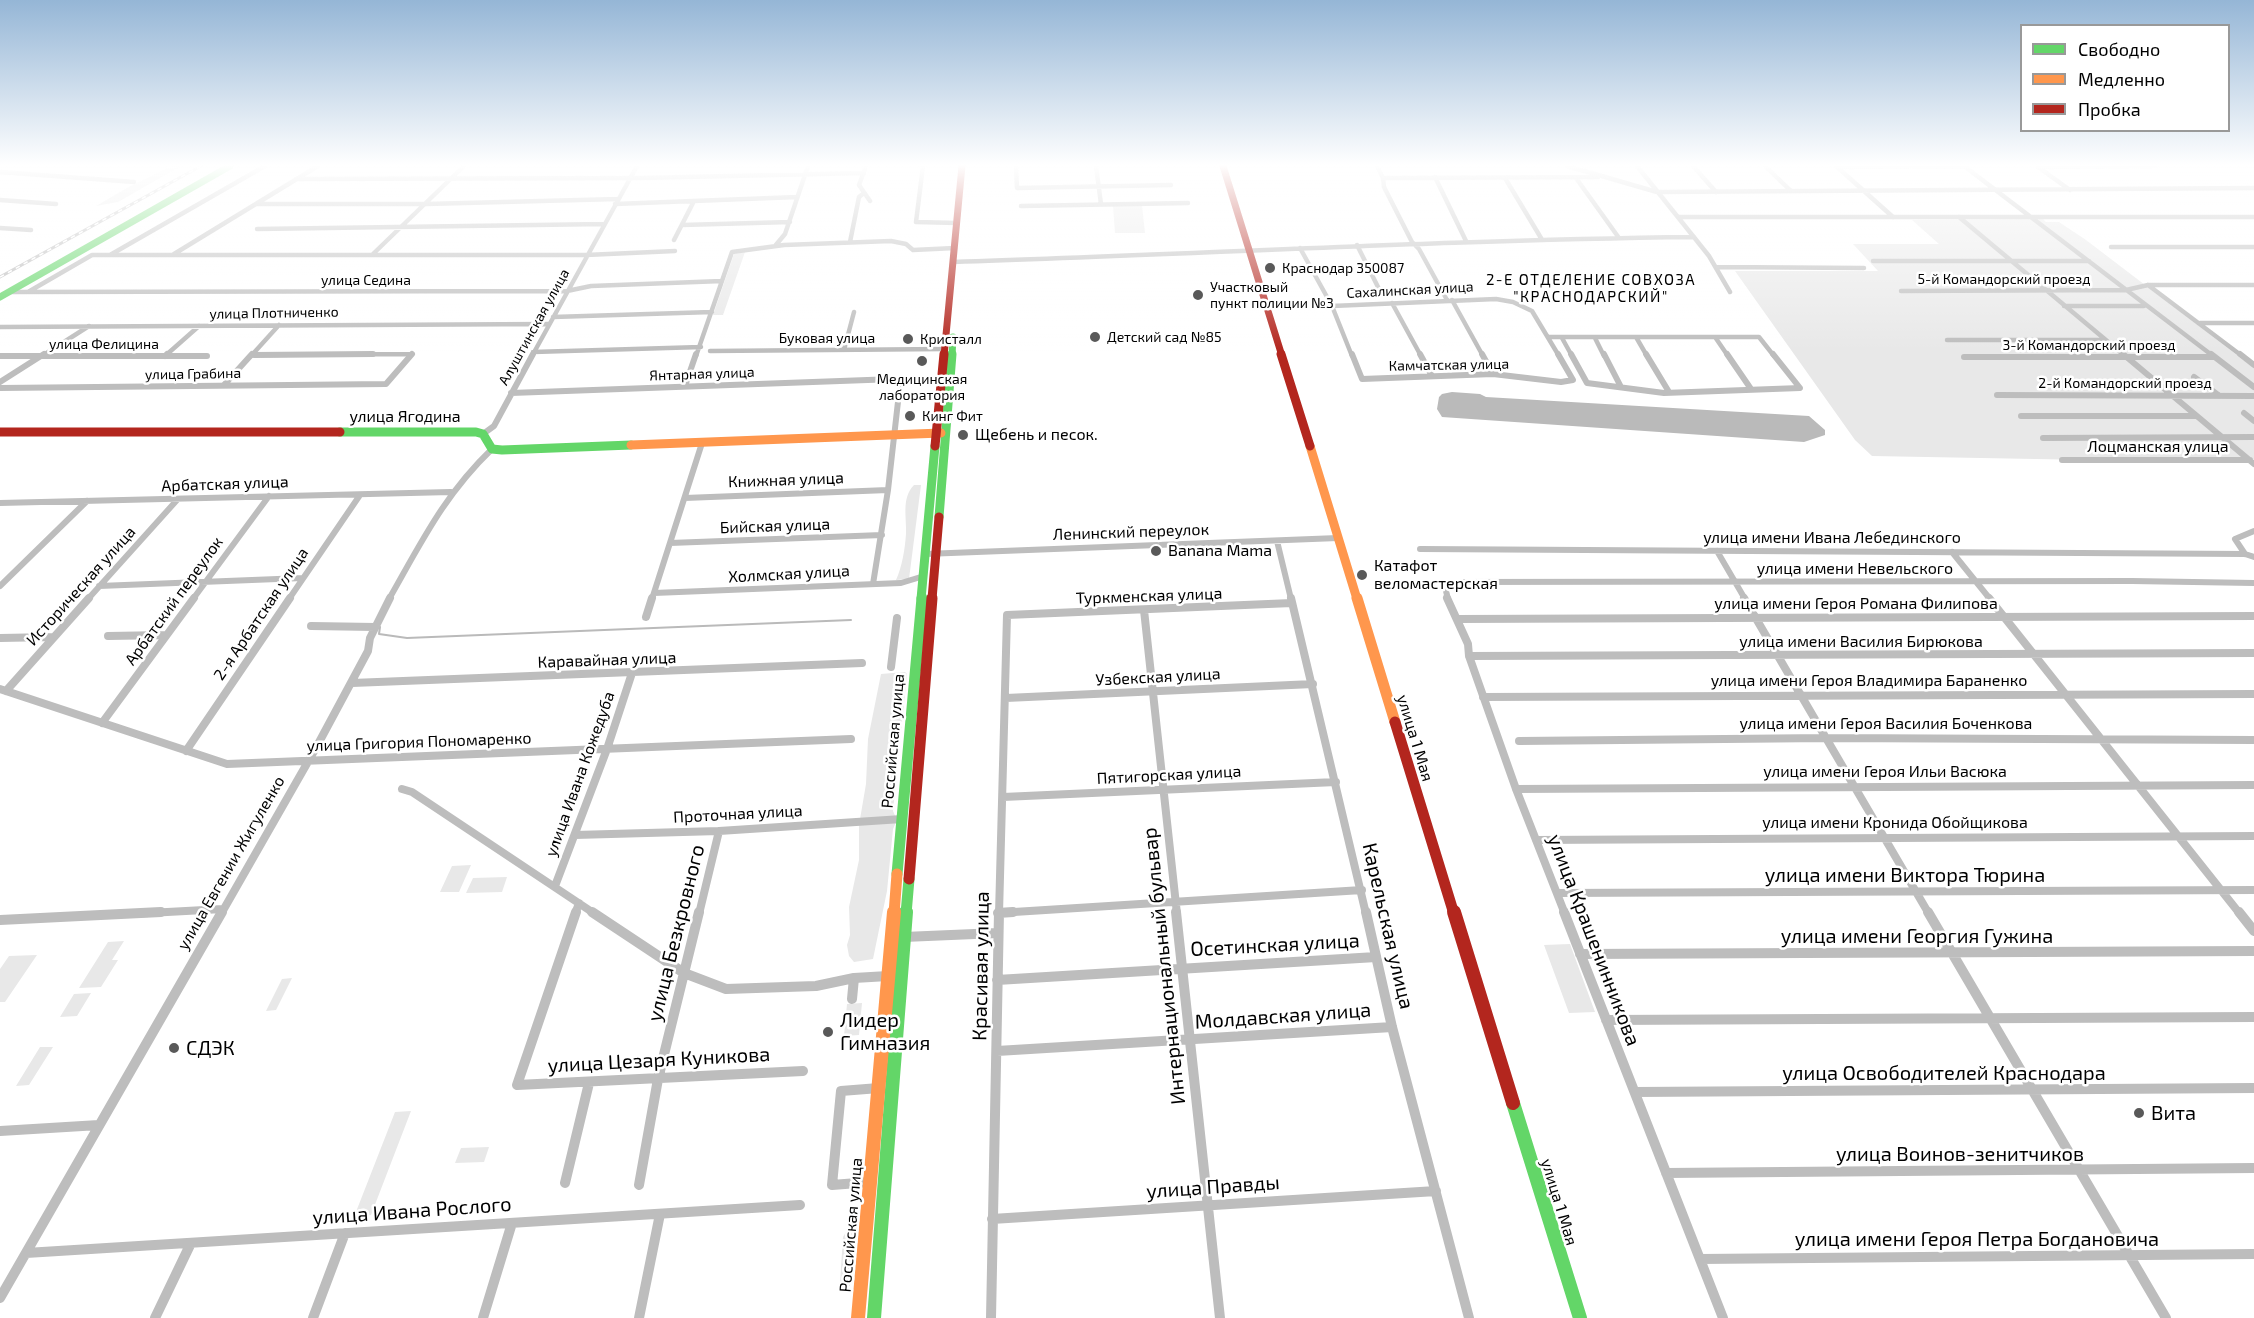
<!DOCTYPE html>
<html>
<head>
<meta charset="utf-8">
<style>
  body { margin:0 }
  #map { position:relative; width:2254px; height:1318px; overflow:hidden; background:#fff; font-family:"Exo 2",sans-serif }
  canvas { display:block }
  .legend { position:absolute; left:2020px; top:24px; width:210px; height:108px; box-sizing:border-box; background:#fff; border:2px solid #999; margin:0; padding:8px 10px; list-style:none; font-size:18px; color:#000 }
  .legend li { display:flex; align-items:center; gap:12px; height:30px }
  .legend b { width:30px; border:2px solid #999 }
</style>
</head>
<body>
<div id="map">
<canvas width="2254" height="1318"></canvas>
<ul class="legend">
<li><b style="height:8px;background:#63d668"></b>Свободно</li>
<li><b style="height:8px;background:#ff974d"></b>Медленно</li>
<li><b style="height:8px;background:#b3261e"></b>Пробка</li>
</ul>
</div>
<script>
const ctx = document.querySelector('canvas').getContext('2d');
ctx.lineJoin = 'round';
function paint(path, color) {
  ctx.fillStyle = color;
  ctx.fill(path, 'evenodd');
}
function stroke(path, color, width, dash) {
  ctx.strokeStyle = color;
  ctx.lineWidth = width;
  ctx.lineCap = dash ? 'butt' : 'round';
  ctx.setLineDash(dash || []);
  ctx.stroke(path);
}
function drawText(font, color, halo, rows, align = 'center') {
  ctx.font = font + ' "Exo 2",sans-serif';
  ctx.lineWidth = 5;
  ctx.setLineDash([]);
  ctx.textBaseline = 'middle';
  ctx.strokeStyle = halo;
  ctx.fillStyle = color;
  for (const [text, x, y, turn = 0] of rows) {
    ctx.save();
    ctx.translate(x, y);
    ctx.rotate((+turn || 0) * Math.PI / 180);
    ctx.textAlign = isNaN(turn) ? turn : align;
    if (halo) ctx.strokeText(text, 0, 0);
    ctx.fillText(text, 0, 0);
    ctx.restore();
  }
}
paint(new Path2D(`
  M171,166H181L118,202L96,206L127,188Z
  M1142,205L1145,233H1115L1113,206Z
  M2043,219L2046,222H2059L2086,240L2254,368V463L1872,456L1855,440L1735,271H1878L1853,244H1939L1912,220Z
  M745,252L723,315H713L734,254Z
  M914,485H921L909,579L896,580C902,567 905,549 906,534C907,518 901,498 914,485Z
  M905,672L907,674L893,811L897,820L893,829L887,891L873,959L854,962L849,956L847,945L850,935L849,907L859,860V825L866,784L868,739L881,674Z
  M471,865L459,892H440L452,866Z
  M507,877L502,892L466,893L473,878Z
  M124,941L112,960H118L101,987L79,988L108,942Z
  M1570,944L1595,1012L1569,1013L1544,945Z
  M37,955L5,1002H0V969L9,956Z
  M292,978L276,1010L266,1011L282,979Z
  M91,993L77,1016L60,1017L74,994Z
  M862,1003L859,1035L844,1036L847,1004Z
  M40,1047H53L29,1085L16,1086Z
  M411,1111L371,1215L354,1217L395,1112Z
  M489,1147L484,1162L455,1163L461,1148Z
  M854,1229L850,1286L844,1287L840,1283L843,1237L847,1230Z`), '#e8e8e8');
paint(new Path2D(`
  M1452,392L1480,394L1486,397L1809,416L1825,430V435L1804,442L1442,417L1437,409L1439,397L1442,394Z`), '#bababa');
stroke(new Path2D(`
  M380,627L379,634L407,638L851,620`), '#bababa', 2);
stroke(new Path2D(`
  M866,166L859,185L870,201
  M923,166L916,222L957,223
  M1016,166L1017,188L1171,185
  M1096,166L1101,204
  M1377,166L1383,178L1384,187L1412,242L1419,249L1447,300
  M1567,166L1657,192L2254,188
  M1637,166L1709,256L1730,292
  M1693,166L1716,192
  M1765,166L1791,191
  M1836,166L1893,217
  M1964,166L2213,356
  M1837,167L1964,166
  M2038,167L2155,166
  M2038,167L2070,190
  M0,172L134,182
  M1435,177L1466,241
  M1383,178L1598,177
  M1505,178L1541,238
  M1576,178L1619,238
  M296,179L640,178L864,173
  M0,200L56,204
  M257,204H426L618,199
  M615,204L797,197
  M1021,206L1188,203
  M1679,217H2254
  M1959,217L2125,356
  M682,225L790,222
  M0,228L31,230
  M257,229L604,224
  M674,240L694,201
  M850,242L859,197L864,193
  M1357,245L1380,291
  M775,246L785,234L808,166
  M2111,247H2254
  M1300,248L1332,306
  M174,254L318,166
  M373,254L464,166
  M110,255L265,166
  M1873,261H2089
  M953,262C1200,254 1447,240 1694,237
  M1716,267L1864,268
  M2148,285L2242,356
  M1901,291L2126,290L2148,285H2254
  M9,292L567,291L591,286L722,281
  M28,292L92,255H586L675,251
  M1452,300L1483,356
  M1392,303L1421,356
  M1332,306L1352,356
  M1332,306L1496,299L1513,302L1532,311L1559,356
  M2064,306H2144
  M553,317L712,312
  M2200,323H2254
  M0,327L548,324
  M1549,337H1759L1774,356
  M1636,337L1647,356
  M1715,337L1728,356
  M1562,338L1572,356
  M1595,338L1604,356
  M1947,340H2105
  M844,350L854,312
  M710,351L945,349
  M533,352L701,347
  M254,355L412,354
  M42,356L89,326
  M165,356L199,326
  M251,356L279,325
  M410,356L412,354
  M532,356L637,166
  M696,356L732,252L784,245L891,241L906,244L913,250L955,248`), '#bdbdbd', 4.5);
stroke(new Path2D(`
  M1352,354L1362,379L1493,374L1561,382L1573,380L1558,354
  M1420,354L1432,376
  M1482,354L1493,374
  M1571,354L1587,383L1664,393L1800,388L1773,354
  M1604,354L1621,387
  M1646,354L1669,392
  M1727,354L1751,389
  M2123,354L2254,464
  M2211,354L2254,387
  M2240,354L2254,365
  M254,355L373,354
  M0,356H207
  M165,356L167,354
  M1964,357H2215
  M2194,377L2218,395
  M0,382L44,354
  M2102,384H2157
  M224,385L252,354
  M685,386L696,354
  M0,388L386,384L412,354
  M511,393L895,379L900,384L888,490L873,584
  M1997,395L2254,396
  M2244,413L2254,421
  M2021,416H2196
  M483,434L494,426L533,354
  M2043,438L2254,437
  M2062,460H2250
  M685,498L888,490
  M0,503L451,492
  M1277,541L1291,599
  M670,543L882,535
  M1420,549L2245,554L2254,557
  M1717,551L1745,599
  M1952,552L1990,599
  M925,554L1338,538
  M2245,554L2235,539L2254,531
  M0,586L87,501
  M99,586L303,578
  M654,593L901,583L924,576
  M88,599L177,500
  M193,599L269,496
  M289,599L360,495
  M389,599C421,543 444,495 492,449
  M652,599L702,443
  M1448,599L1445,587L1457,582L2132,581L2254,583`), '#bdbdbd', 6);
stroke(new Path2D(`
  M1291,598L1366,914
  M1447,598L1468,644L1469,656L1516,789L1565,914
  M1744,598L1929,914
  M1989,598L2240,914
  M1144,610L1177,914
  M646,617L652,598
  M1458,619L2254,616
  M311,626L375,627
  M108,636L166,635
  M0,638L53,637
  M1469,656L2254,653
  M891,667L897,618
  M352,683L862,663
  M0,689L227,764L851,739
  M6,691L89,598
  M1483,697L2254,694
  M1006,698L1313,684
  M102,723L194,598
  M1519,741L1827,738L2254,740
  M186,751L290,598
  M402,789L412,792L595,914
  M1516,789L2254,785
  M1003,797L1336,782
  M575,835L719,831L902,819
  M1536,840L2254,836
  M555,886L607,749L632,673
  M1557,893L2254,890
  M998,913L1362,890
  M130,914L223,909
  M221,914L317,746L368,651L370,638L390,598
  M575,914L579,903
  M699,914L719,831
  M999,914L1007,615L1292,603`), '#bdbdbd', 8);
stroke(new Path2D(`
  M576,912L517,1085L803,1071
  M592,912L684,973L726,989L816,986L854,978L888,976
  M1176,912L1220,1318
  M1366,912L1392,1027L1469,1318
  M1564,912L1723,1318
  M1928,912L2166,1318
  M2239,912L2254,931
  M998,913L1013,912
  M0,920L161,912
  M904,937L998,933
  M1580,954L2254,951
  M997,980L1376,957
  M852,999L854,978
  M1606,1020L2254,1017
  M997,1051L1392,1027
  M1635,1092L2254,1088
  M0,1131L99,1125
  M1666,1173L2254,1168
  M870,1182L832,1185L841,1091L879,1088
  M565,1183L589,1083
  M639,1185L658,1079L699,912
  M992,1219L1436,1191
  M26,1253L800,1205
  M1700,1259L2254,1254
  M0,1298L222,912
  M155,1318L191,1243
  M313,1318L345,1233
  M483,1318L512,1223
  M639,1318L660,1214
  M991,1318L999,912`), '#bdbdbd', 10);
stroke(new Path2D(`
  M0,297L230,166
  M952,356L953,337`), '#63d668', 7);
stroke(new Path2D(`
  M340,432H476L483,434L492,449L502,450L631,445
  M939,517L952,354
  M921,599L935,446`), '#63d668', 9);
stroke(new Path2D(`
  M897,874L922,598
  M906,914L909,879`), '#63d668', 11);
stroke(new Path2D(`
  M1513,1103L1580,1318
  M874,1318L906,912`), '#63d668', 14);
stroke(new Path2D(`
  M631,445L941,433
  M1310,446L1357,599`), '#ff974d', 9);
stroke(new Path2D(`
  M1357,598L1395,722
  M894,914L897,874`), '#ff974d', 11);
stroke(new Path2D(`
  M858,1318L894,912`), '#ff974d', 14);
stroke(new Path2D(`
  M1223,166L1282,356
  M944,356L962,166`), '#b3261e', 7);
stroke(new Path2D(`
  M1281,354L1310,446
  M0,432H340
  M935,446L944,354
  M932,599L939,517`), '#b3261e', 9);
stroke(new Path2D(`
  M1395,722L1454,914
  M909,879L932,598`), '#b3261e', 11);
stroke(new Path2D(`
  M1454,912L1513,1103`), '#b3261e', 14);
const rail = new Path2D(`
  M0,277L201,166`);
stroke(rail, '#bdbdbd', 3);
stroke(rail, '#fff', 1.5, [4.5]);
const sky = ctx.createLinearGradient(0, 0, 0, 351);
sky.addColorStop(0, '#95b6d6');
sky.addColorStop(0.47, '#fff');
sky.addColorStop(1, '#ffffff00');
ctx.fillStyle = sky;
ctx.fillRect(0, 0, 2254, 351);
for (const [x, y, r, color] of [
  [1270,268,6,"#595959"],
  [1198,295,6,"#595959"],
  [1095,337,6,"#595959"],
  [908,339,6,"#595959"],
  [922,361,6,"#595959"],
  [910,416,6,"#595959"],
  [963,435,6,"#595959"],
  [1156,551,6,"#595959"],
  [1362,575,6,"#595959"],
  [828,1032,6,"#595959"],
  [174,1048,6,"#595959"],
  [2139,1113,6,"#595959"]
]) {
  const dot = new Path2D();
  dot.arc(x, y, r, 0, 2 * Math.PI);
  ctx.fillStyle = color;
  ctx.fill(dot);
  stroke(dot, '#fff', 2);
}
drawText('14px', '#000', '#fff', [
  ["Краснодар 350087",1282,268],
  ["Участковый",1210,287],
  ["пункт полиции №3",1210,303],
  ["Детский сад №85",1107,337],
  ["Кристалл",920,339],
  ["Медицинская",922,379,"center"],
  ["лаборатория",922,395,"center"],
  ["Кинг Фит",922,416]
], 'left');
drawText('14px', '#000', '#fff', [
  ["5-й Командорский проезд",2004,279],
  ["улица Седина",366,280],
  ["Сахалинская улица",1410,290,-3],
  ["улица Плотниченко",274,313,-1],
  ["Алуштинская улица",534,327,-61],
  ["Буковая улица",827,338],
  ["улица Фелицина",104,344],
  ["3-й Командорский проезд",2089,345],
  ["Камчатская улица",1449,365,-1],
  ["улица Грабина",193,374,-1],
  ["Янтарная улица",702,374,-2],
  ["2-й Командорский проезд",2125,383]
]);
ctx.letterSpacing = '1.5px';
drawText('15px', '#000', '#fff', [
  ["2-Е ОТДЕЛЕНИЕ СОВХОЗА",1591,280],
  ["\"КРАСНОДАРСКИЙ\"",1591,297]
]);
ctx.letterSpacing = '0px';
drawText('16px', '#000', '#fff', [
  ["улица Ягодина",405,417],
  ["Лоцманская улица",2158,447],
  ["Книжная улица",786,480,-2],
  ["Арбатская улица",225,484,-2],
  ["Бийская улица",775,526,-2],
  ["Ленинский переулок",1131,532,-2],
  ["улица имени Ивана Лебединского",1832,538],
  ["улица имени Невельского",1855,569],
  ["Холмская улица",789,574,-3],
  ["Историческая улица",81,586,-48],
  ["Туркменская улица",1149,596,-2],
  ["Арбатский переулок",174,601,-54],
  ["улица имени Героя Романа Филипова",1856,604],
  ["2-я Арбатская улица",261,614,-56],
  ["улица имени Василия Бирюкова",1861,642],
  ["Каравайная улица",607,660,-2],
  ["Узбекская улица",1158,677,-3],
  ["улица имени Героя Владимира Бараненко",1869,681],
  ["улица имени Героя Василия Боченкова",1886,724],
  ["улица 1 Мая",1415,738,73],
  ["Российская улица",893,741,-85],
  ["улица Григория Пономаренко",419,742,-2],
  ["улица имени Героя Ильи Васюка",1885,772],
  ["улица Ивана Кожедуба",580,774,-70],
  ["Пятигорская улица",1169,775,-3],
  ["Проточная улица",738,814,-3],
  ["улица имени Кронида Обойщикова",1895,823],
  ["улица Евгении Жигуленко",231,863,-60],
  ["улица 1 Мая",1559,1202,73],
  ["Российская улица",851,1225,-85]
]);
drawText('16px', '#000', '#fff', [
  ["Щебень и песок.",975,435],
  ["Banana Mama",1168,551],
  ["Катафот",1374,566],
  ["веломастерская",1374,584]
], 'left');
drawText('20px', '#000', '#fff', [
  ["улица имени Виктора Тюрина",1905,875],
  ["Карельская улица",1388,926,77],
  ["улица Безкровного",676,933,-76],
  ["улица имени Георгия Гужина",1917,936],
  ["улица Крашенинникова",1594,940,69],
  ["Осетинская улица",1275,945,-3],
  ["Красивая улица",981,966,-89],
  ["Интернациональный бульвар",1164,966,-96],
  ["Молдавская улица",1283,1016,-4],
  ["улица Цезаря Куникова",659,1060,-3],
  ["улица Освободителей Краснодара",1944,1073],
  ["улица Воинов-зенитчиков",1960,1154],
  ["улица Правды",1213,1187,-4],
  ["улица Ивана Рослого",412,1211,-4],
  ["улица имени Героя Петра Богдановича",1977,1239]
]);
drawText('20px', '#000', '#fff', [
  ["Лидер",840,1020],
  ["Гимназия",840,1043],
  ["СДЭК",186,1048],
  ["Вита",2151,1113]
], 'left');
</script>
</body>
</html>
